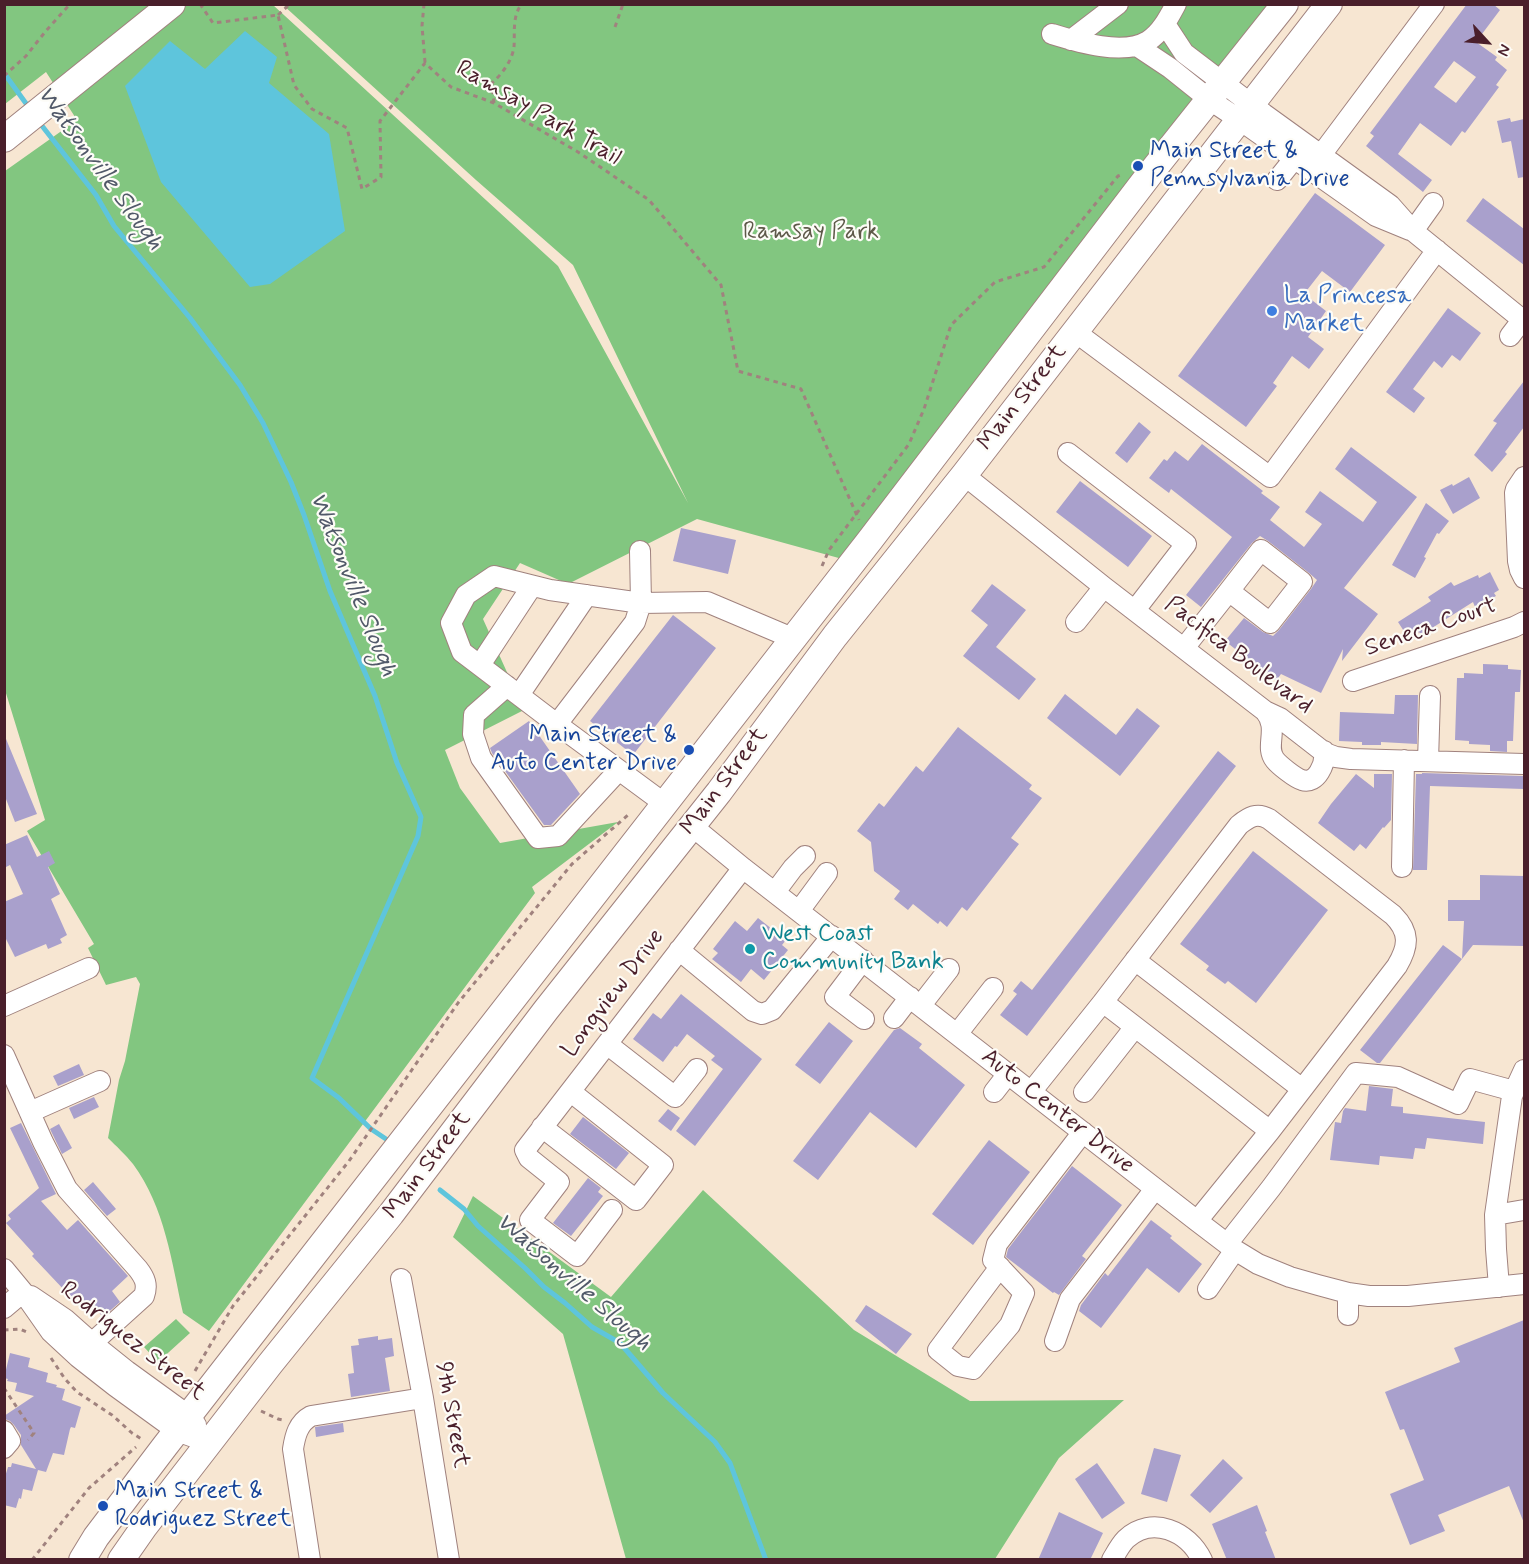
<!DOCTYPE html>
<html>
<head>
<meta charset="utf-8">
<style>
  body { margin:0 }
  #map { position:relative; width:1529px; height:1564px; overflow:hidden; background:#f7e6d2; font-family:Mynerve,sans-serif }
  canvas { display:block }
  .frame { position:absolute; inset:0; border:6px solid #4a1f2b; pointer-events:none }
  .north { position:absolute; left:1457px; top:12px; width:60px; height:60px; -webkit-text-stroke:4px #fdfcf7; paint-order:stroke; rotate:116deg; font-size:16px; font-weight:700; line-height:24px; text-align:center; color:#4a1f2b }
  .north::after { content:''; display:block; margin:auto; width:21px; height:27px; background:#4a1f2b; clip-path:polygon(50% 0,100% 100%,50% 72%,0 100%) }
</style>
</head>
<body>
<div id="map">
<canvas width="1529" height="1564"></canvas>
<div class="frame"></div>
<div class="north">N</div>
</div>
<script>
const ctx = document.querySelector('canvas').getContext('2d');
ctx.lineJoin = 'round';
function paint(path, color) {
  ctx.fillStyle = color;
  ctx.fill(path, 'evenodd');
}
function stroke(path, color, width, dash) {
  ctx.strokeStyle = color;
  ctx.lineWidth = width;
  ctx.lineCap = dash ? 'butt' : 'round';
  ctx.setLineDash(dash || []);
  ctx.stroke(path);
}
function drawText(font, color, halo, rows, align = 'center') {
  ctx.font = font + ' Mynerve,sans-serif';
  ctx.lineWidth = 4.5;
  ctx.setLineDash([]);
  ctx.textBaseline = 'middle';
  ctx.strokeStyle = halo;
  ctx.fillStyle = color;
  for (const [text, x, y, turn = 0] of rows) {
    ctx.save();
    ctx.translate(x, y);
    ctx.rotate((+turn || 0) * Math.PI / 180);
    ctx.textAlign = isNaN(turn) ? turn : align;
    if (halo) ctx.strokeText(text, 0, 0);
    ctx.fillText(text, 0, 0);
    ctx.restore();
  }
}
paint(new Path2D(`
  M5,5H273L558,266L688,503L573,265L476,180L283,5H1272L846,560L697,519L568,584L520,563L483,619L524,710L445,750L460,788L500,843L618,822L532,887L535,893L209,1331L183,1313C172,1263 165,1207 133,1164C126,1155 116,1146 108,1138L119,1080L125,1061L140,984L136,977L106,985L88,948L94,944L27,831L45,820L5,690V171L77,120L46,72L5,104Z
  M703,1190L854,1330L970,1401L1124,1400L1059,1458L995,1559H626L563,1334L453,1237L473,1196L611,1297Z
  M176,1319L190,1333L158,1362L144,1347Z`), '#82c680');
paint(new Path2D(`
  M245,31L277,57L269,83L329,134L345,231L270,284L250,287L161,182L125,86L170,41L205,69Z`), '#5ec5dc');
stroke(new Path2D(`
  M4,73L30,109
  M39,122L96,195L114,226L190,318L240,385L263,423L291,482L304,515L330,591L375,696L397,763L421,817L418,836L312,1078L339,1098L371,1129L386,1139
  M440,1190L464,1209L478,1226L525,1268L544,1287L565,1303L592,1327L620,1343L663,1393L715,1442L730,1463L766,1560`), '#5ec5dc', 5);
paint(new Path2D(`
  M1467,4H1493L1500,10L1476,42L1497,57L1495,60L1507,70L1496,85L1499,87L1465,133L1462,131L1451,146L1420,123L1398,154L1432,180L1423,192L1366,146L1374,136L1370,133ZM1454,61L1476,77L1456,103L1434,87Z
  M1510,118L1511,122L1524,119V177L1518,178L1511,141L1502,143L1497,121Z
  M1315,193L1385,245L1350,292L1322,271L1304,294L1326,311L1308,337L1324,349L1309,369L1292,356L1273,383L1277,386L1246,427L1178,376Z
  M1483,198L1524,229V265L1466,221Z
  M1448,308L1481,333L1460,361L1452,355L1442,368L1434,361L1413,389L1425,398L1414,413L1386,392Z
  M1524,381V427L1505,452L1507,454L1492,472L1474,455L1497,423L1493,421Z
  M1139,422L1151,432L1127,463L1115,453Z
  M1202,444L1263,491L1261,493L1280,507L1270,520L1304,547L1322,524L1305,512L1320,491L1363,522L1377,502L1335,469L1351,447L1417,497L1344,588L1378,614L1342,661L1343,649L1321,693L1281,674L1276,681L1225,641L1244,618L1263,632L1273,636L1279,630L1311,589L1317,580L1309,573L1268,541L1260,536L1252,543L1201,607L1186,595L1232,537L1171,489L1169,493L1149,478L1164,459L1167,461L1175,451L1188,461Z
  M1469,477L1480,498L1453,514L1440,490L1452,484L1453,486Z
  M1080,481L1152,536L1128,567L1056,512Z
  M1426,503L1449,521L1439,534L1437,533L1424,557L1426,558L1415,578L1392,565Z
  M681,528L736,540L728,574L673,561Z
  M1490,572L1499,590L1494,593L1496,596L1475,607L1473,602L1421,635L1419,632L1409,639L1398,622L1431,601L1428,597L1451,582L1454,586L1478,575L1479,578Z
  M992,584L1026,610L996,647L1036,679L1019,700L963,656L988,625L971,611Z
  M673,615L716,648L633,755L590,721Z
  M1483,664L1508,665V669L1521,670L1520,692H1515L1513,741H1507V752L1490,751V745L1469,744V741L1455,740L1457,678H1464V673L1483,674Z
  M1065,694L1116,735L1137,708L1160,726L1120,776L1047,718Z
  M1395,695H1418L1417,744L1381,742V745H1362V742L1339,741L1340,712L1394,714Z
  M529,721L580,794L551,825H544L492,753L490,748Z
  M958,727L1032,785L1029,789L1042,798L1011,838L1019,844L967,911L962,907L947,927L940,921L938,924L913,904L908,910L894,899L900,891L874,871L871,842L857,831L879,803L884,807L916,766L923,772Z
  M4,734L37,814L15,822L4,794Z
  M1218,751L1236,766L1027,1036L1000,1015L1017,994L1013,991L1021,981L1032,990Z
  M1422,773L1524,776V789L1430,786L1427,870H1413L1416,774H1422Z
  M1356,774L1374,788V774H1392L1391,820L1384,828L1383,827L1366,849L1360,844L1354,851L1318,823L1331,804Z
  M27,835L37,857L49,851L55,863L48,867L60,894L51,899L67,935L60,939L62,943L48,949L46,944L15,957L4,935V902L23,894L10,865L4,868V845Z
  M1253,851L1328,910L1256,1003L1228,981L1225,984L1206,970L1209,966L1180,944Z
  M1480,875L1524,876V946L1473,945L1462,959L1464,921H1448V900H1480Z
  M758,918L786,940L782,945L788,950L764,980L751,969L741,982L712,959L718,953L713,949L735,921L747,931Z
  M1443,945L1462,959L1380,1063H1377L1360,1050Z
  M681,994L762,1059L695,1146L676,1131L723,1069L711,1060L715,1056L687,1034L677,1047L675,1046L663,1062L633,1039L653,1013L661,1019Z
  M829,1022L853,1041L820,1084L795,1065Z
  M900,1028L922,1044L919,1048L965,1085L916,1148L870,1112L818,1180L793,1161L894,1030Z
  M79,1064L84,1075L58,1086L53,1076Z
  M1369,1086L1393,1089L1391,1106L1403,1107V1113L1485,1122L1483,1144L1427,1138L1425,1149L1415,1148L1413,1159L1380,1156L1379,1165L1330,1160L1335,1122L1341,1123L1343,1111L1345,1108L1366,1111Z
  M94,1097L99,1107L74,1119L69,1108Z
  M668,1109L680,1118L671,1131L658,1121Z
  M583,1117L629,1153L616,1169L570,1134Z
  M21,1123L56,1194L41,1201L67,1230L78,1220L128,1276L112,1291L120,1302L103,1317L94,1307L92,1310L88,1305L83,1310L32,1256L34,1254L6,1223L11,1219L8,1215L39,1188L10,1128Z
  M59,1124L72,1148L62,1154L50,1129Z
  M989,1140L1030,1172L973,1245L932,1214Z
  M1072,1166L1122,1205L1082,1256L1086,1259L1059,1295L1054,1292L1053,1293L1006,1257L1008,1249Z
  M588,1178L601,1188L598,1192L603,1196L571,1236L553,1223Z
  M93,1182L116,1209L107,1216L84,1190Z
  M1151,1220L1172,1236L1170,1238L1202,1264L1179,1293L1147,1268L1101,1328L1079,1311L1081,1305L1105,1273L1108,1276Z
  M866,1305L912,1334L896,1354L855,1321Z
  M1524,1320V1523L1509,1486L1438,1515L1445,1531L1410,1545L1390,1494L1424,1480L1404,1429L1400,1430L1385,1392L1460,1362L1454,1348Z
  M378,1336V1340L392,1338L394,1356L385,1358L390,1391L351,1397L348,1374L354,1373L351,1346L359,1345L358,1339Z
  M10,1353L30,1358L28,1367L48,1373L46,1382L57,1385L56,1387L65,1389L62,1400L81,1407L75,1428L71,1427L70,1429L64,1455L53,1453L46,1472L38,1470L32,1491L23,1489L21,1499L19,1498L16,1508L4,1505V1480L8,1467H11L12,1463L36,1469L21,1445V1435L14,1425L10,1421L5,1419L4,1416L34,1396L15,1391L17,1383L7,1381L8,1379L4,1378Z
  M343,1423L344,1432L316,1437L315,1427Z
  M1154,1448L1181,1455L1167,1502L1141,1494Z
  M1223,1459L1243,1478L1210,1513L1190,1495Z
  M1097,1463L1125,1503L1102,1519L1075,1479Z
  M1257,1505L1267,1531L1265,1532L1276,1560H1227L1212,1524Z
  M1059,1512L1103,1533L1090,1560H1038Z`), '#a9a0cc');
const minor = new Path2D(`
  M1165,24L1184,53L1264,114L1390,205L1413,231L1524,321
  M1052,34C1078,42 1123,56 1148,41C1161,33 1169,17 1176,4
  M1071,40L1118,4
  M1137,46L1170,68L1210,100L1240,120L1376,216L1410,230
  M1321,155L1434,4
  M1277,180L1294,159
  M1413,231L1433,203
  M1074,331L1270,477L1437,250
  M1510,336L1523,319
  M1068,453L1186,544L1135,610
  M964,475L1104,587L1265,711L1280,718L1325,753L1336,757L1351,759L1524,764
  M1524,477L1516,489L1515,493L1518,561L1520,570L1524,578
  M1261,550L1302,582L1270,623L1229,591Z
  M1076,622L1104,587
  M1184,648L1229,591
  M480,665L532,586
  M1353,681L1514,627L1524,622
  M507,686L474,715L473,734L481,758L538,838L558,836L619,770
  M519,695L587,595
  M1265,711C1280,729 1264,746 1275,760C1279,765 1295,778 1302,780C1317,785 1326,763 1324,751
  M557,724L635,622L641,603L640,551
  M1428,761L1430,696
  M665,804L562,728L462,652L451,623L466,595L494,576L550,590L641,603L707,602L792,638
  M692,826L743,868L1197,1221L1235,1250L1258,1264L1290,1277L1318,1285L1348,1293L1369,1296H1408L1524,1284
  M1402,867L1404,760
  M775,892L793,868L805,856
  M799,911L827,873
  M679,950L753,1011L762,1014L772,1010L832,936
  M863,960L835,997L864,1019
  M1135,960L1302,1089
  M1103,1002L1270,1131
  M921,1005L949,969
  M4,1006L89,968
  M894,1018L910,997
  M957,1034L993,988
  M607,1044L675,1097L697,1069
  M4,1055L43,1142L67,1189L138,1269C145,1278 148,1285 144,1296L92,1343
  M994,1092L1008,1074
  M1031,1092L1103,1002L1239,825C1249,817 1257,812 1269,819L1393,915C1410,932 1409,946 1397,966L1270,1131L1197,1221
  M1084,1092L1135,1027
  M30,1112L100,1081
  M542,1127L636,1200L663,1165L571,1092
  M612,1210L577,1256L530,1220L559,1182L529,1158L525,1150L743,868
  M1495,1215L1524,1210
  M1227,1244L1271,1188L1356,1073L1398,1077L1458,1104L1470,1079L1514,1091
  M1000,1267L938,1350L958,1366L973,1369L1010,1325L1024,1293L993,1260L997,1244L1083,1132
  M4,1269L23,1292L51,1332L78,1357L115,1386L177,1431L210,1443
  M401,1279L423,1398L449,1560
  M1499,1287L1496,1249L1495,1215L1512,1096L1524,1070
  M1208,1289L1235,1250
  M1348,1293V1315
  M31,1296L65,1319L92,1343L127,1371L189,1416L196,1425
  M4,1308L23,1292
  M1055,1341L1070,1299L1155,1189
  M4,1431L10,1441L4,1448
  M310,1560L293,1449C295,1436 298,1423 311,1416L423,1398
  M1112,1560C1116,1553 1120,1545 1126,1539C1152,1515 1188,1531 1202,1560`);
const major = new Path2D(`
  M4,139L172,4
  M82,1560L96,1537L165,1446L870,540L1149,175L1285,4
  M121,1560L144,1527L270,1364L391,1214L546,1010L719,792L835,636L964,475L1329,4`);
stroke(minor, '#a0827e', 22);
stroke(major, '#a0827e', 28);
stroke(new Path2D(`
  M200,4L213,23L278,15L294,85L312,109L347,128L362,189L381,177L380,121L425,63L451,87L494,103L578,152L649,200L721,285L738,371L801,389L859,520
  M424,4L422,26L425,62
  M278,15L290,4
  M615,27L623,4
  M4,76L26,56L45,32L70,4
  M494,103L492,83C502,74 512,61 514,47C515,33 512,15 522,4
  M822,566L829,550L909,444L924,409L951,325L995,282L1044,267L1118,176L1123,174
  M4,1330L20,1329L29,1333
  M51,1358L65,1379L77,1392L112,1415L132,1433L143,1440
  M195,1371L233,1306L349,1161L458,1003L572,864L628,815
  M4,1388L34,1433L28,1440
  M261,1411L278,1419L283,1420
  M32,1560L89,1488L136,1447`), '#a0827e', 3, [4.5, 4.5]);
stroke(minor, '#fff', 20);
stroke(major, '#fff', 26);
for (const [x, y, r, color] of [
  [1138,166,6,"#1a4fb4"],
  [1272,311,6,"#3f7fe0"],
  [689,750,6,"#1a4fb4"],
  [750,949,6,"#0f9aa8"],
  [103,1506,6,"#1a4fb4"]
]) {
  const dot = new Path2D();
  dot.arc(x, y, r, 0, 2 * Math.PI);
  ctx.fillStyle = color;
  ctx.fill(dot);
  stroke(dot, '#fdfcf7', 2);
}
drawText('24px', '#4a1f2b', '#fdfcf7', [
  ["Ramsay Park Trail",538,114,30],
  ["Main Street",1023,398,-52],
  ["Seneca Court",1431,628,-19],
  ["Pacifica Boulevard",1238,656,37],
  ["Main Street",725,782,-53],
  ["Longview Drive",614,994,-53],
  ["Auto Center Drive",1057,1112,38],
  ["Main Street",428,1166,-53],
  ["Rodriguez Street",132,1342,38],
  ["9th Street",451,1415,80]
]);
drawText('24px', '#164399', '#fdfcf7', [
  ["Main Street &",1150,152],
  ["Pennsylvania Drive",1150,180],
  ["Main Street &",677,736,"right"],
  ["Auto Center Drive",677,764,"right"],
  ["Main Street &",115,1492],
  ["Rodriguez Street",115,1520]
], 'left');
drawText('24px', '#5e5949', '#fdfcf7', [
  ["Ramsay Park",811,233]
]);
drawText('24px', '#366cbe', '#fdfcf7', [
  ["La Princesa",1284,297],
  ["Market",1284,325]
], 'left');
drawText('24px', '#0d838f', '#fdfcf7', [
  ["West Coast",762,935],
  ["Community Bank",762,963]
], 'left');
drawText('italic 26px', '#515969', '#fdfcf7', [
  ["Watsonville Slough",99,169,54],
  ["Watsonville Slough",352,585,68],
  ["Watsonville Slough",573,1283,41]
]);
</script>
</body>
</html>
